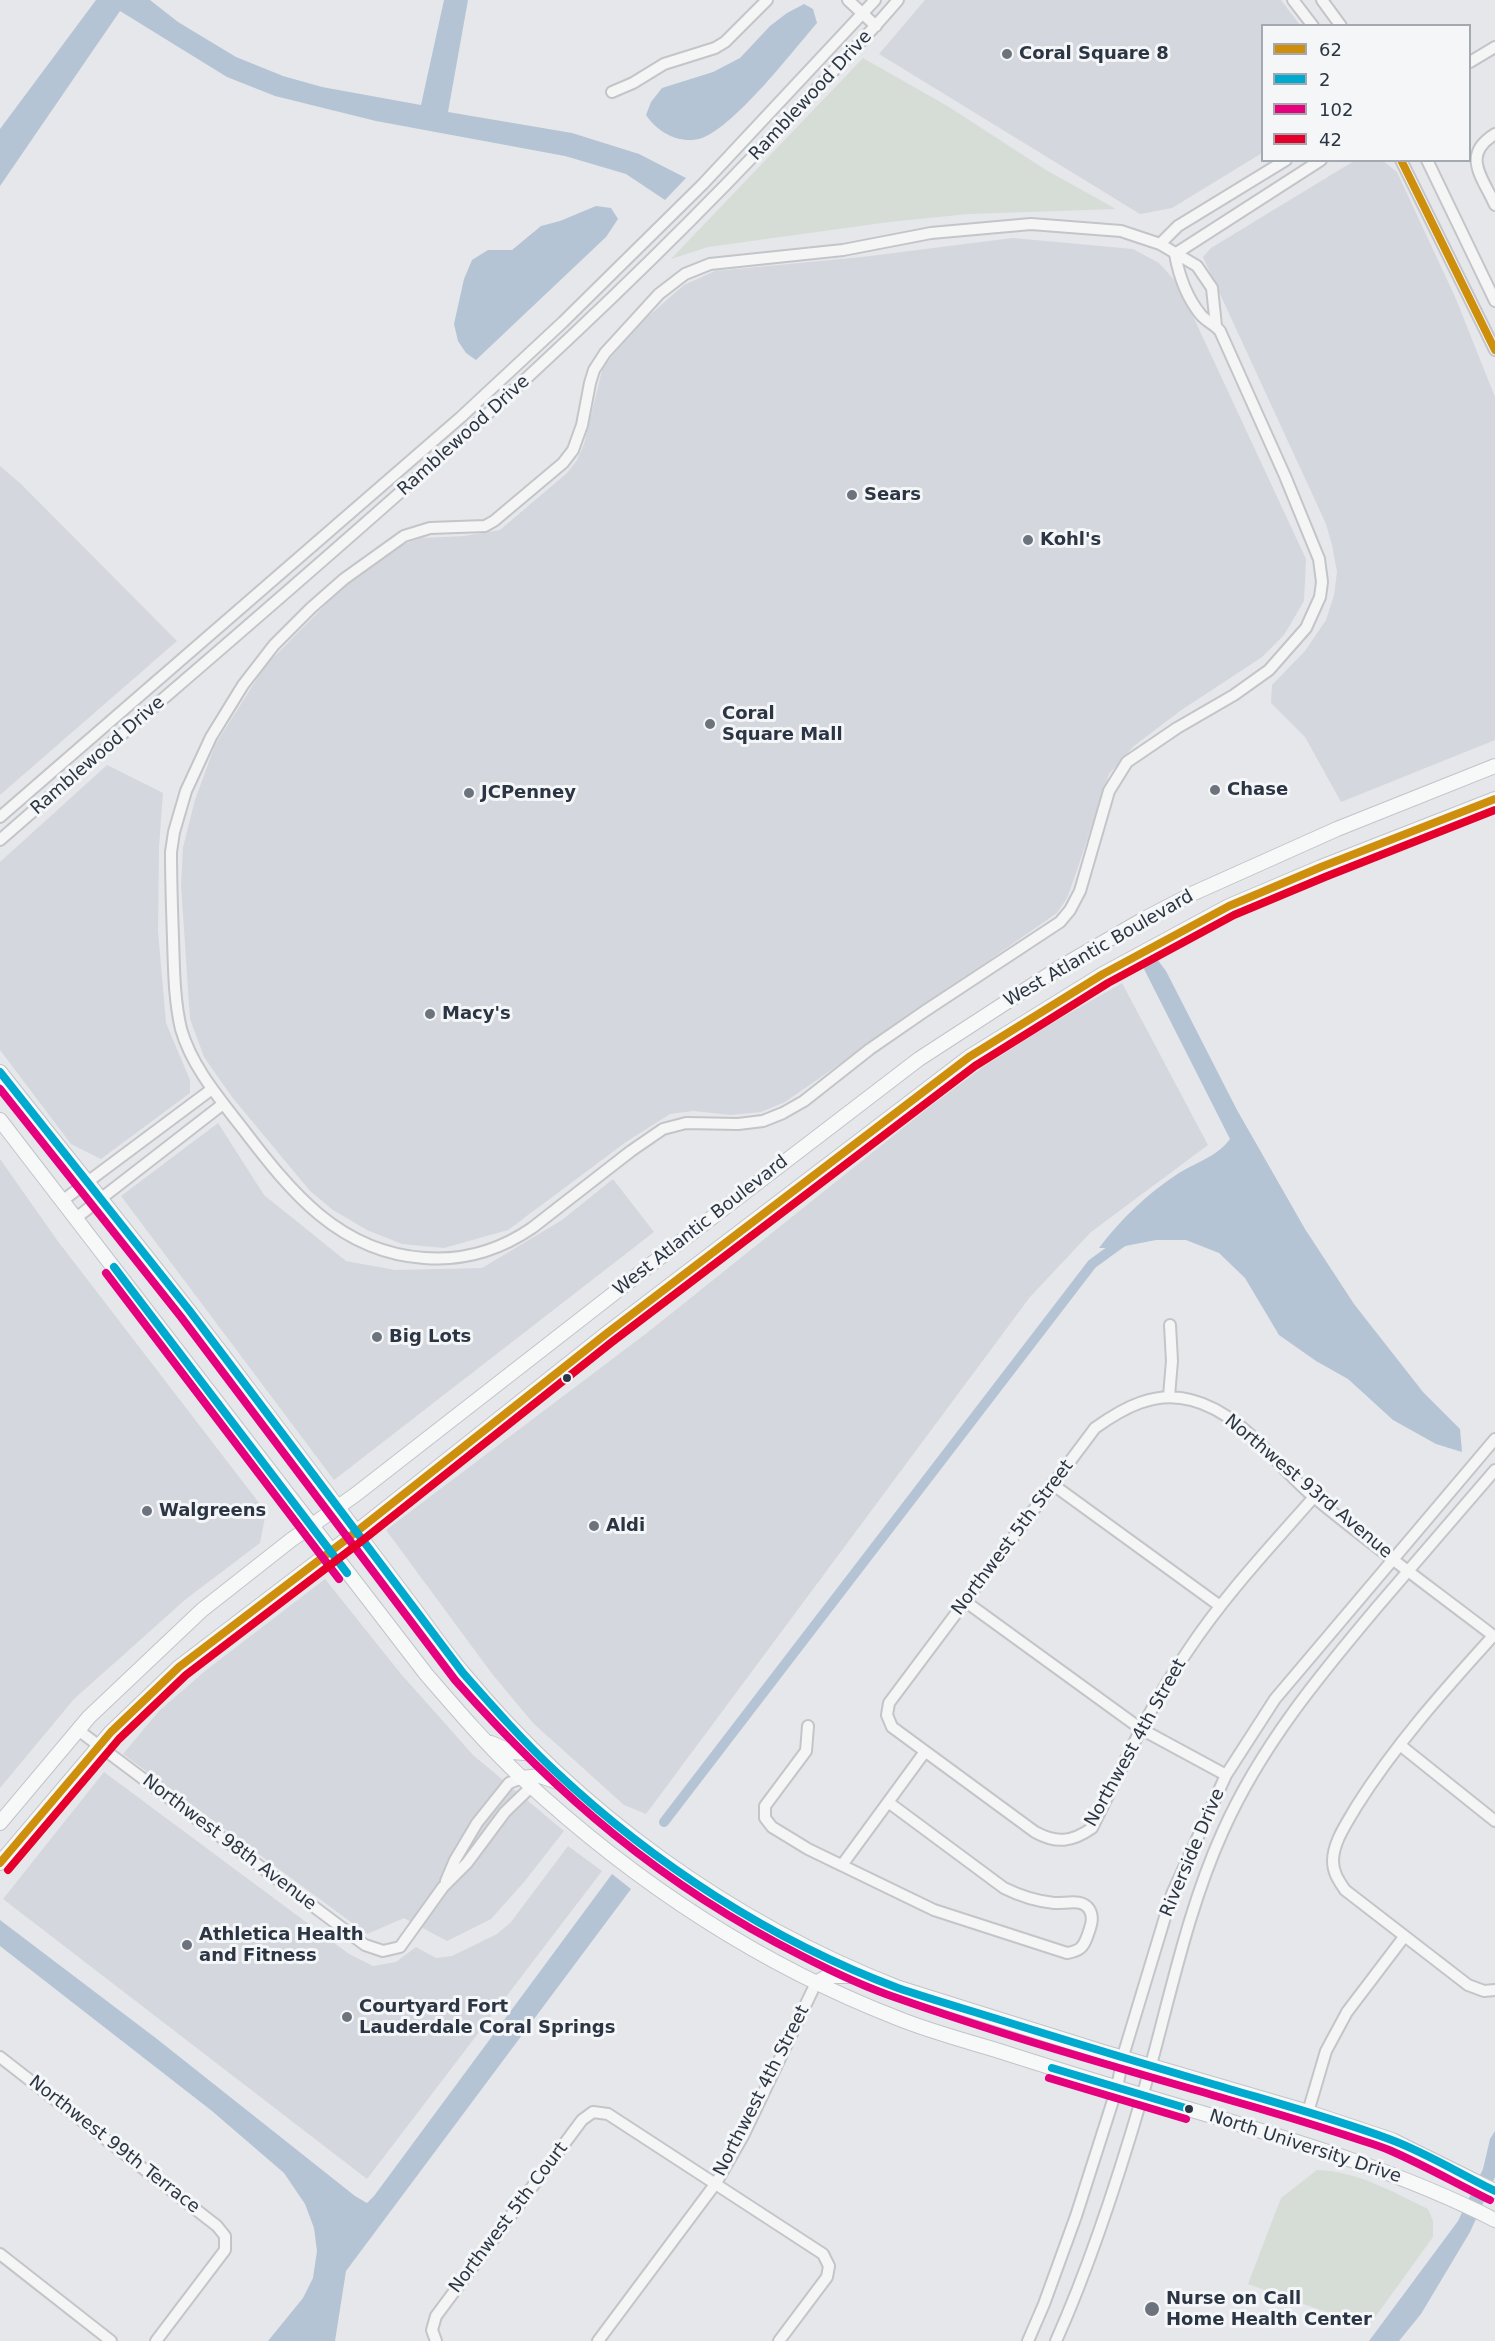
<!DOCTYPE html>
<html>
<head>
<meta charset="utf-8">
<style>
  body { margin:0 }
  #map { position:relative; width:1495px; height:2341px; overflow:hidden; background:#e5e7ea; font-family:"DejaVu Sans",sans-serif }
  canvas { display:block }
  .legend { position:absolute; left:1261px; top:24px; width:210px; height:138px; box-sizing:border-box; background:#f4f6f8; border:2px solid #a4a9b0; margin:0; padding:8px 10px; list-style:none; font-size:18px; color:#2c3543 }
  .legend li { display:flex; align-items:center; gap:12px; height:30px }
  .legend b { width:30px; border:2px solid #a4a9b0 }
</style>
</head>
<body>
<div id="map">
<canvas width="1495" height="2341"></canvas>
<ul class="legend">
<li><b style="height:8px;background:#ce8f0d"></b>62</li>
<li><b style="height:8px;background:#00a9ce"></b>2</li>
<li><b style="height:8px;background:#e5007d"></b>102</li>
<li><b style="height:8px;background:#e4002b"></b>42</li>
</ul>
</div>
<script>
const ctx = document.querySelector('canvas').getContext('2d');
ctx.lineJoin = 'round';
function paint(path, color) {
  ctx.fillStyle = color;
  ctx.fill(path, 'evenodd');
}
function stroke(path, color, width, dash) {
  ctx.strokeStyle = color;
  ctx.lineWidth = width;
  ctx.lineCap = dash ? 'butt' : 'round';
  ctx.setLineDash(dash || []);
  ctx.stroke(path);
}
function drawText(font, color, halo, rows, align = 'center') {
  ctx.font = font + ' "DejaVu Sans",sans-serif';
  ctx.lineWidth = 6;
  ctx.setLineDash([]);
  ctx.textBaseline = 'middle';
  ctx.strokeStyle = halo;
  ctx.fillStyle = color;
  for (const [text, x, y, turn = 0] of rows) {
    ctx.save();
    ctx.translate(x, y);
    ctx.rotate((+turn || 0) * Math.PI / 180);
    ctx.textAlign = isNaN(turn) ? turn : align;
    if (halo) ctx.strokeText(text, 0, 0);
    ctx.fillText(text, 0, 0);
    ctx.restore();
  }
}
paint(new Path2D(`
  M925,0H1281L1300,25L1262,26V153L1172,208L1140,214L879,54Z
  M1354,161H1383L1397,172L1456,299L1495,397V740L1341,802L1305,737L1271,703L1272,685L1305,651L1326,620L1334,595L1337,572L1332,545L1326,524L1203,257L1211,248Z
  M1013,238L1133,249L1159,263L1178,284L1306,559L1304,601L1284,635L1262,657L1180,711L1134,746L1109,774L1076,873L1067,898L1057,913L785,1102L761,1112L731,1115L693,1111L670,1114L626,1142L508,1230L444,1248L402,1244L367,1230L333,1210L310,1191L232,1097L204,1057L190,1019L181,885L183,847L195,800L215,745L265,666L338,592L391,549L421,538L464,536L500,530L567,473L577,460L584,444L603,366L645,319L684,285L715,271L862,257Z
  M0,466L21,484L177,641L0,795Z
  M107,765L163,793L159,847L158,931L166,1023L190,1080V1093L101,1159L71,1144L0,1050V862Z
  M1122,983L1208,1145L1091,1232L1030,1297L646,1814L624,1805L533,1723L493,1675L386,1530L652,1329L928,1108L983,1067L1049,1025Z
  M218,1123L264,1195L346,1261L395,1270L482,1268L562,1220L613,1179L654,1232L334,1480L121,1196Z
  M0,1159L57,1240L266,1512L260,1543L186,1599L74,1699L0,1788Z
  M325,1579L401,1674L473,1755L564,1831L524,1882L491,1919L447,1941L404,1918L367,1934L123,1754L159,1711L205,1671Z
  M104,1772L349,1954L373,1966L396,1962L416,1947L436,1958L452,1956L497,1934L511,1922L568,1846L602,1871L367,2179L3,1899Z`), '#d4d7dd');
paint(new Path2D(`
  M863,58L949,107L1046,170L1116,209L968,214L889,222L708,247L671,259Z
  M1317,2170C1357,2171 1393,2192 1428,2209L1433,2221V2237L1368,2327L1248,2284L1281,2198Z`), '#d6ddd6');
paint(new Path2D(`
  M96,0H150L178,22L236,57L283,76L322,87L421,105L444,0H468L448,112L572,133L639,154L686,178L665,200L626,174L565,156L376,121L275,96L227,77L120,11L0,186V129Z
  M804,4L813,9L817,23C792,52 735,126 702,138C681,145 658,133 646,115L651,102L662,88L713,72L740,58L770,26L787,13Z
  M596,206L611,208L618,219L606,237L476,360L466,353L458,341L454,324L464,279L472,260L488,250H512L541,226L560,221Z
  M1157,959L1166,971L1237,1110L1305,1229L1354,1304L1423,1392L1460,1429L1462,1452L1436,1444L1393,1420L1348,1379L1316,1361L1279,1335L1245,1278L1219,1253L1186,1240H1156L1115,1248H1099C1120,1220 1147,1194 1176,1175C1194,1163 1217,1157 1230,1139L1143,967Z
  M612,1874L631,1889L346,2271L335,2341H268L303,2298L313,2278L317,2251L314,2228L305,2204L284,2173L212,2111L0,1946V1920L157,2039L355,2196L367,2203L374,2196Z
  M1495,2131V2177L1470,2232L1421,2314L1399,2341H1369L1458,2221L1483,2169L1490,2139Z`), '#b5c4d4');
stroke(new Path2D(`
  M664,1822L1092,1264L1125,1240`), '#b5c4d4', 10);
const minor = new Path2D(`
  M848,0L876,26
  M1293,0L1313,26
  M1322,0L1341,26
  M1470,62L1495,47
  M612,92L633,83L664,64L715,48L725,42L767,0
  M1495,134C1461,155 1482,176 1495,205
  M1401,160L1495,350
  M1427,160L1495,301
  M1160,244L1178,226L1286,160
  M1175,254C1179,276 1187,298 1201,315C1206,321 1214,324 1220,331L1285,476L1319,559L1322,582L1320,597L1306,628L1269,670L1234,695L1177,728L1127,762L1109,791L1080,891L1070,910L1060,922L925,1011L870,1049L804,1101L783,1113L763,1121L738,1124L686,1123L663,1129L631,1151L532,1228C500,1250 463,1261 424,1258C339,1252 291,1192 243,1129C219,1098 192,1067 181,1029C174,999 174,968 173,938C172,910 171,881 171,852L174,832L186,791L211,737L243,685L274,645L311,608L344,579L404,536L430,528L485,526L494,521L563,463L573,450L582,425L590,383L594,370L605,353L659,294L685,274L710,264L843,250L931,233L1031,224L1121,231L1160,244L1197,266L1212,288L1216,326
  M1175,254L1321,160
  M0,817L461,417L563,322L703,184L875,0
  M0,840C270,604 549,377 793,114C828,76 865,39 898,0
  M62,1201L212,1089
  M76,1218L223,1104
  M1169,1396L1172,1361L1170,1325
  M1052,1484L1220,1606
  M1314,1497C1270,1547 1224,1596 1187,1652C1149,1707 1122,1768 1092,1828C1072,1842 1057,1844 1035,1832L892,1727L887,1715L889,1703L1095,1428C1123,1408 1155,1390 1191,1400C1243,1413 1276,1466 1315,1498C1373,1546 1435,1591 1495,1637
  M966,1602L1141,1729L1226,1775
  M1493,1636C1444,1690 1395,1745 1356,1807C1347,1823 1333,1842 1333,1861C1333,1873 1339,1881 1345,1890L1468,1985L1484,1991L1495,1990
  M808,1726L806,1751L765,1806V1818L772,1827L808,1849L934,1910L1067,1953C1079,1951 1083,1948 1087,1937C1090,1928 1095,1918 1089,1909C1082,1898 1065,1904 1054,1903C1035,1901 1020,1896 1004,1888L888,1802
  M78,1730L365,1945L383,1951L400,1947L443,1887L467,1863L505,1812L532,1786
  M1400,1745L1495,1821
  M842,1865L924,1753
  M446,1881L455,1860L477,1823L509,1783L522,1778
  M0,2057L217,2226L225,2236V2250L156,2341
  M1308,2112L1326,2051L1347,2012L1404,1937
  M0,2254L111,2341
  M436,2341L432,2330L436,2316L582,2120L593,2112L608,2114L823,2254L829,2266L827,2277L779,2341
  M598,2341L716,2183L743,2136L816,1983
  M1028,2341L1044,2304L1076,2216L1117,2088L1123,2056L1172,1894L1226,1775L1275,1699L1495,1439
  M1056,2341C1091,2263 1118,2179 1142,2097C1168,2008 1185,1915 1223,1831C1261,1746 1319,1676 1378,1606C1417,1561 1456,1515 1495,1470`);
const major = new Path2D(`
  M0,1072C83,1178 170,1283 250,1391C301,1459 352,1527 404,1595C424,1621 442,1648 463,1673C579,1813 729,1922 899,1988L1103,2052L1308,2112L1392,2140L1495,2191
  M0,1120L426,1674C457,1710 488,1746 522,1778C631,1879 758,1964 897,2018C929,2031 963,2040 996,2050C1065,2072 1133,2093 1202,2113C1302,2143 1401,2172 1495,2220
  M491,1743L512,1752L537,1754
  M522,1778L540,1776L564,1784
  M0,1823L89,1717L202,1610L291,1540L355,1495L667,1252L919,1059L1059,968L1144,919L1194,893L1337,829L1495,766
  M0,1863L111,1732L179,1667L356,1532L606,1334L969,1057L1103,974L1229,906L1321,867L1495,799
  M816,1983L828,1976H861`);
stroke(minor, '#c3c5c8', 14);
stroke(major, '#c2c4c8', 16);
stroke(minor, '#f5f5f6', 10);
stroke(major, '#f7f8f8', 14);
stroke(new Path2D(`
  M1401,160L1495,350
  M0,1863L111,1732L179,1667L356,1532L606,1334L969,1057L1103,974L1229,906L1321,867L1495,799`), '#ce8f0d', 8);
stroke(new Path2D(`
  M0,1072L189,1310L463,1673C493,1707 523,1741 556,1772C654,1864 772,1941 898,1988C930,1999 962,2008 994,2018C1065,2040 1137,2062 1209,2083C1269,2101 1330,2117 1389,2139C1425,2152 1460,2174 1495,2191
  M114,1267L347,1573
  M1052,2068L1189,2109`), '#00a9ce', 8);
stroke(new Path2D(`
  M0,1089L181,1317L455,1680C556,1794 663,1886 800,1955C831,1971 864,1987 897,1998C1005,2036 1116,2067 1226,2099C1265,2110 1305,2122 1345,2135C1359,2140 1375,2144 1389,2150C1424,2165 1457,2184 1490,2200
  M106,1273L339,1579
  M1049,2078L1186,2119`), '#e5007d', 8);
stroke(new Path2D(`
  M8,1870L119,1739L186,1675L363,1540L612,1342L975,1066L1108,983L1234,915L1325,877L1495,810`), '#e4002b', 8);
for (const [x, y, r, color] of [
  [1007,54,6,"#6d737d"],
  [852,495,6,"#6d737d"],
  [1028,540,6,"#6d737d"],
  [710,724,6,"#6d737d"],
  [1215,790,6,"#6d737d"],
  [469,793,6,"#6d737d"],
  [430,1014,6,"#6d737d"],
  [377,1337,6,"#6d737d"],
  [567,1378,5,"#2c3543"],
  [147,1511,6,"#6d737d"],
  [594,1526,6,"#6d737d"],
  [187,1945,6,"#6d737d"],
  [347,2017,6,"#6d737d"],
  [1189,2109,5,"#2c3543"],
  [1152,2309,8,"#6d737d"]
]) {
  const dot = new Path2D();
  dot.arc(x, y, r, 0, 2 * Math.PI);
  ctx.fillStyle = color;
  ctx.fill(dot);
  stroke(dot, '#f4f6f8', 2);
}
drawText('bold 18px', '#2c3543', '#f4f6f8', [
  ["Coral Square 8",1019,54],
  ["Sears",864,495],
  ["Kohl's",1040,540],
  ["Coral",722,714],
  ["Square Mall",722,735],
  ["Chase",1227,790],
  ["JCPenney",481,793],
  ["Macy's",442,1014],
  ["Big Lots",389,1337],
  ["Walgreens",159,1511],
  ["Aldi",606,1526],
  ["Athletica Health",199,1935],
  ["and Fitness",199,1956],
  ["Courtyard Fort",359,2007],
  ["Lauderdale Coral Springs",359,2028],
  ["Nurse on Call",1166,2299],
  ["Home Health Center",1166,2320]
], 'left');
drawText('18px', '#2c3543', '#f4f6f8', [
  ["Ramblewood Drive",811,96,-47],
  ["Ramblewood Drive",464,436,-42],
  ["Ramblewood Drive",98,756,-41],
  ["West Atlantic Boulevard",1099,949,-30],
  ["West Atlantic Boulevard",701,1226,-38],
  ["Northwest 93rd Avenue",1308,1487,40],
  ["Northwest 5th Street",1013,1538,-53],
  ["Northwest 4th Street",1136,1743,-61],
  ["Northwest 98th Avenue",229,1843,37],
  ["Riverside Drive",1193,1853,-67],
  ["Northwest 4th Street",762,2091,-63],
  ["Northwest 99th Terrace",114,2145,38],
  ["North University Drive",1305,2147,18],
  ["Northwest 5th Court",509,2218,-53]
]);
</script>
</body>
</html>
